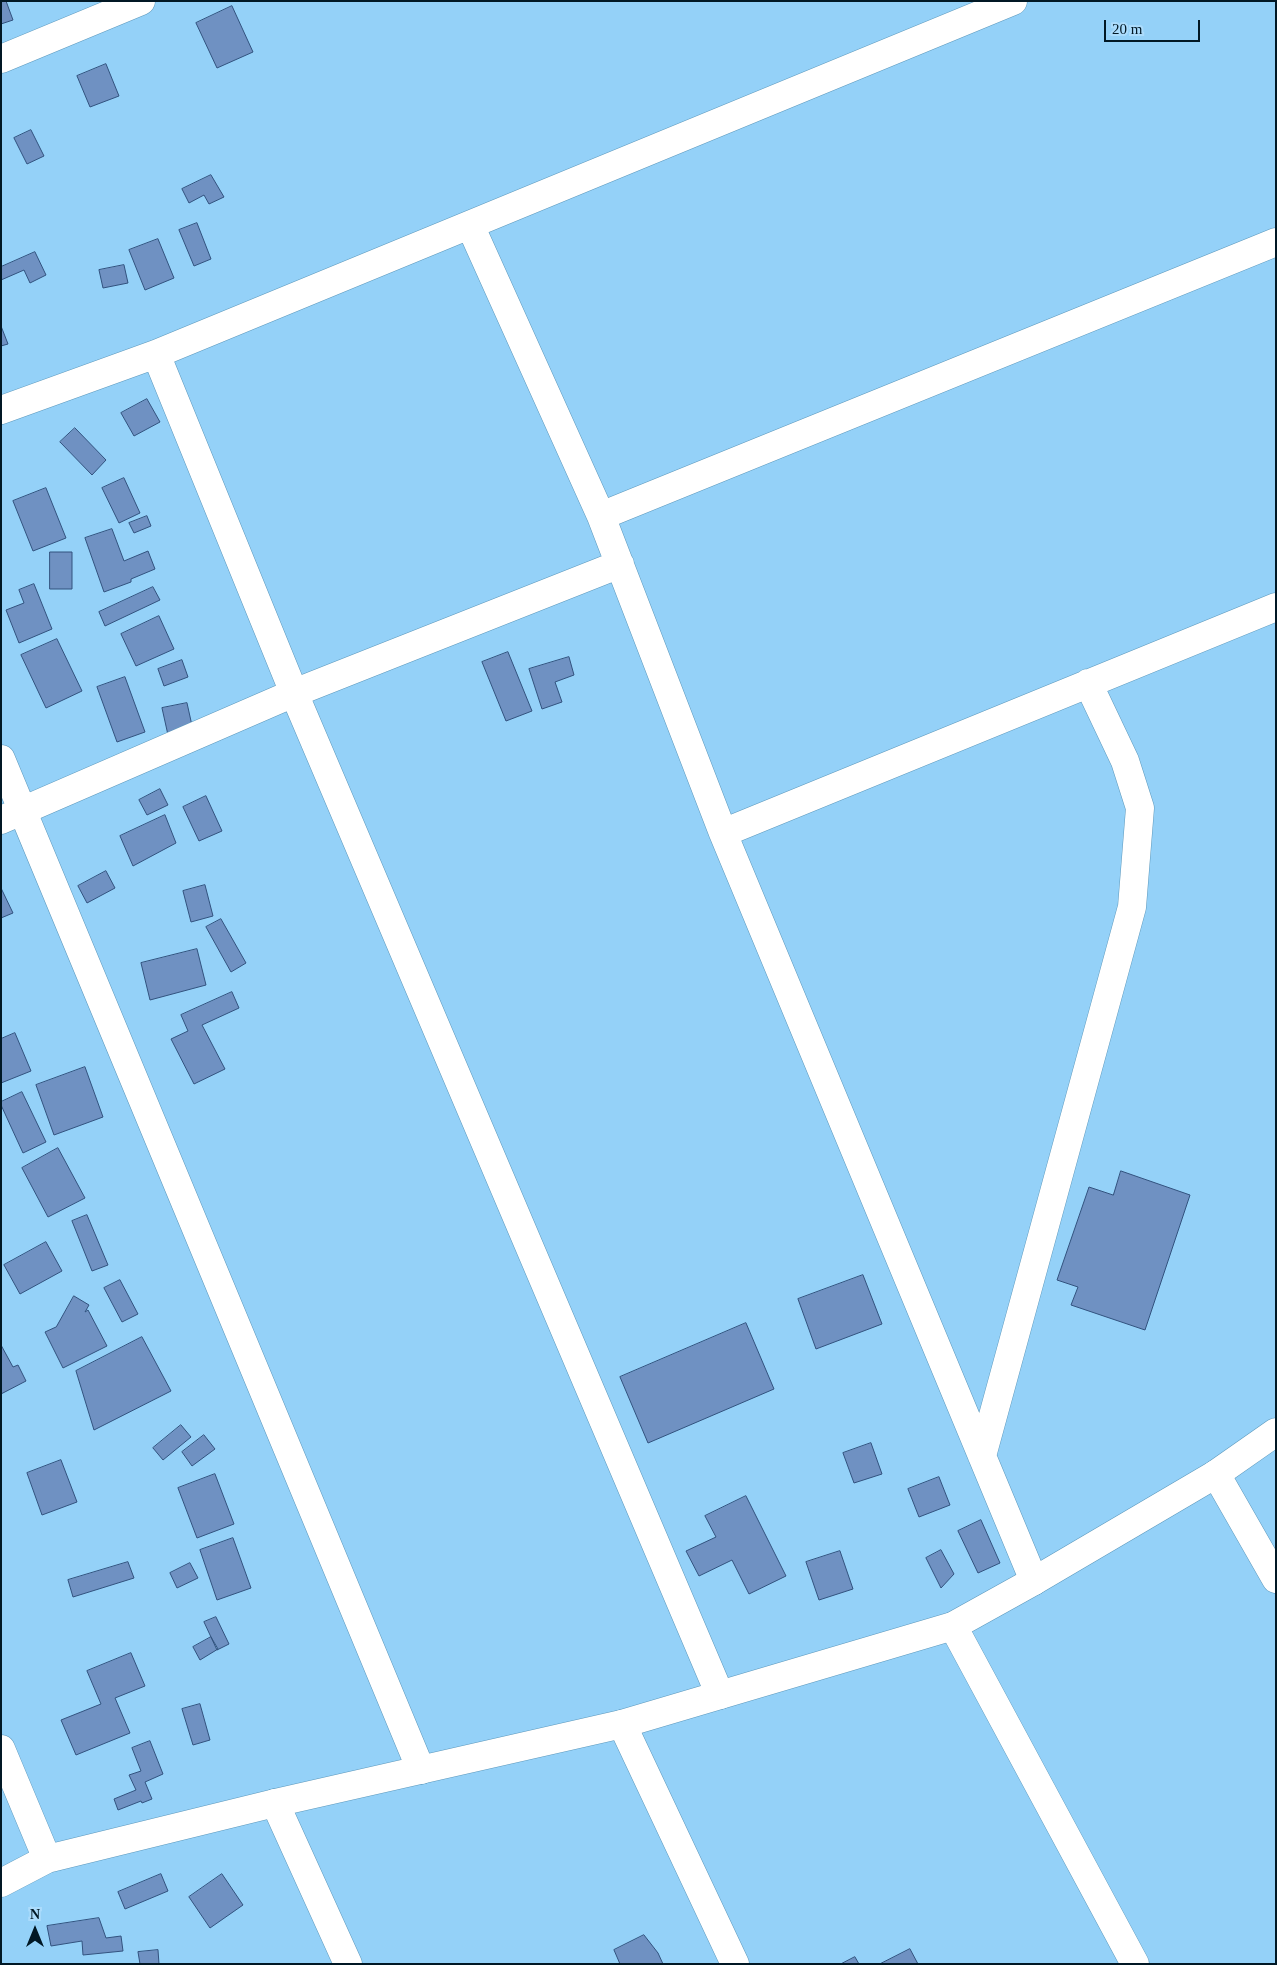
<!DOCTYPE html>
<html>
<head>
<meta charset="utf-8">
<style>
  body { margin:0 }
  #map { position:relative; width:1277px; height:1965px; overflow:hidden; background:#94d1f8; font-family:Georgia,serif }
  canvas { display:block }
  .frame { position:absolute; inset:0; border:2px solid #011825; pointer-events:none }
  .north { position:absolute; left:10px; top:1905px; width:50px; height:50px; -webkit-text-stroke:4px #acdcfc; paint-order:stroke; rotate:0deg; font-size:14px; font-weight:700; line-height:20px; text-align:center; color:#011825 }
  .north::after { content:''; display:block; margin:auto; width:18px; height:22px; background:#011825; clip-path:polygon(50% 0,100% 100%,50% 72%,0 100%) }
  .scale { position:absolute; left:1104px; top:20px; width:96px; height:22px; box-sizing:border-box; border:2px solid #011825; border-top:0; padding-left:6px; font-size:15px; line-height:18px; white-space:nowrap; color:#011825; -webkit-text-stroke:4px #acdcfc; paint-order:stroke }
</style>
</head>
<body>
<div id="map">
<canvas width="1277" height="1965"></canvas>
<div class="frame"></div>
<div class="north">N</div>
<div class="scale">20 m</div>
</div>
<script>
const ctx = document.querySelector('canvas').getContext('2d');
ctx.lineJoin = 'round';
function paint(path, color) {
  ctx.fillStyle = color;
  ctx.fill(path, 'evenodd');
}
function stroke(path, color, width, dash) {
  ctx.strokeStyle = color;
  ctx.lineWidth = width;
  ctx.lineCap = dash ? 'butt' : 'round';
  ctx.setLineDash(dash || []);
  ctx.stroke(path);
}
const building = new Path2D(`
  M1,1H6L13,20L1,24Z
  M232,6L253,52L217,68L196,23Z
  M106,64L119,96L90,107L77,76Z
  M31,130L44,156L27,164L14,138Z
  M211,175L224,197L209,204L204,195L189,203L182,189Z
  M197,223L211,259L194,266L179,230Z
  M158,239L174,278L145,290L129,250Z
  M35,252L46,275L30,283L24,270L1,280V267Z
  M124,265L128,283L103,288L99,270Z
  M1,326L8,344L1,346Z
  M147,399L160,422L134,436L121,413Z
  M75,428L106,460L92,475L60,442Z
  M124,478L140,513L119,523L102,488Z
  M46,488L66,538L33,551L13,501Z
  M147,516L151,526L134,533L129,523Z
  M112,529L124,561L148,551L155,569L131,579V582L104,592L85,538Z
  M50,552H72V589H50Z
  M34,584L52,629L19,643L6,610L24,603L19,590Z
  M153,587L160,600L105,626L99,612Z
  M159,616L174,649L136,666L121,634Z
  M57,639L82,691L46,708L21,655Z
  M508,652L532,711L506,721L482,662Z
  M569,657L574,675L555,682L562,702L542,709L529,669Z
  M182,660L188,677L164,686L158,669Z
  M125,677L145,732L117,742L97,687Z
  M187,703L193,730L168,735L162,708Z
  M160,789L168,805L147,815L139,800Z
  M206,796L222,831L199,841L183,807Z
  M165,815L176,843L133,866L120,836Z
  M106,871L115,888L87,903L78,886Z
  M205,885L213,916L191,922L183,891Z
  M1,888L13,913L1,918Z
  M221,919L246,963L231,972L206,927Z
  M197,949L206,985L150,1000L141,963Z
  M232,992L239,1008L202,1025L225,1069L194,1084L171,1039L188,1031L181,1015Z
  M15,1033L31,1071L1,1083V1039Z
  M85,1067L103,1117L54,1135L36,1085Z
  M22,1092L46,1142L23,1153L1,1105V1102Z
  M58,1148L85,1198L48,1217L22,1168Z
  M1121,1171L1190,1195L1145,1330L1071,1305L1078,1287L1057,1280L1089,1187L1113,1195Z
  M87,1215L108,1265L92,1271L72,1221Z
  M46,1242L62,1271L20,1294L4,1265Z
  M863,1275L882,1324L816,1349L798,1299Z
  M120,1280L138,1314L122,1322L104,1288Z
  M74,1296L89,1305L85,1312L88,1310L107,1346L63,1368L45,1332L56,1327Z
  M746,1323L774,1389L648,1443L620,1377Z
  M142,1337L171,1391L94,1430L76,1371Z
  M1,1345L13,1367L18,1365L26,1381L1,1394Z
  M181,1425L191,1437L163,1460L153,1448Z
  M204,1435L215,1449L192,1466L182,1452Z
  M871,1443L882,1474L854,1483L843,1453Z
  M61,1460L77,1502L42,1515L27,1473Z
  M215,1474L234,1524L197,1538L178,1488Z
  M939,1477L950,1505L919,1517L908,1489Z
  M746,1496L786,1576L749,1594L732,1560L699,1576L686,1551L716,1537L705,1516Z
  M981,1520L1000,1563L978,1573L958,1531Z
  M233,1538L251,1588L217,1600L200,1550Z
  M941,1550L954,1574L941,1588L926,1558Z
  M840,1551L853,1589L819,1600L806,1562Z
  M128,1562L134,1578L73,1597L68,1580Z
  M190,1563L198,1578L177,1588L170,1573Z
  M216,1617L229,1644L217,1650L204,1622Z
  M211,1637L218,1649L200,1660L193,1647Z
  M131,1653L145,1686L115,1698L130,1733L76,1755L61,1720L101,1704L87,1671Z
  M200,1704L210,1740L193,1745L182,1709Z
  M150,1741L163,1774L145,1782L152,1799L142,1803L141,1801L118,1810L114,1799L136,1790L129,1775L141,1771L132,1748Z
  M161,1874L168,1891L125,1909L118,1892Z
  M222,1874L243,1905L210,1928L189,1897Z
  M99,1918L106,1938L121,1936L123,1951L83,1955L82,1941L51,1946L47,1926Z
  M644,1935L658,1953L663,1964H620L614,1950Z
  M910,1949L918,1964H880Z
  M158,1950L159,1964H140L138,1952Z
  M855,1957L859,1964H841Z`);
paint(building, '#6f91c2');
stroke(building, '#32527e', 1);
const street = new Path2D(`
  M1,59L141,1
  M470,225L601,516L723,833L1034,1581
  M156,354L294,693L720,1695
  M1,410L156,354L1013,1
  M601,516L1276,242
  M1,759L421,1770
  M1,820L294,693L620,564
  M723,833L1276,607
  M982,1456L1132,907L1140,808L1125,761L1088,683
  M1216,1474L1276,1579
  M953,1626L1135,1964
  M622,1724L735,1964
  M275,1803L348,1964`);
const secondary = new Path2D(`
  M1,1749L47,1859
  M1,1883L47,1859L275,1803L622,1724L953,1626L1034,1581L1216,1474L1276,1432`);
stroke(street, '#5c98bc', 29);
stroke(secondary, '#5c98bc', 29);
stroke(street, '#fff', 28);
stroke(secondary, '#fff', 28);
</script>
</body>
</html>
